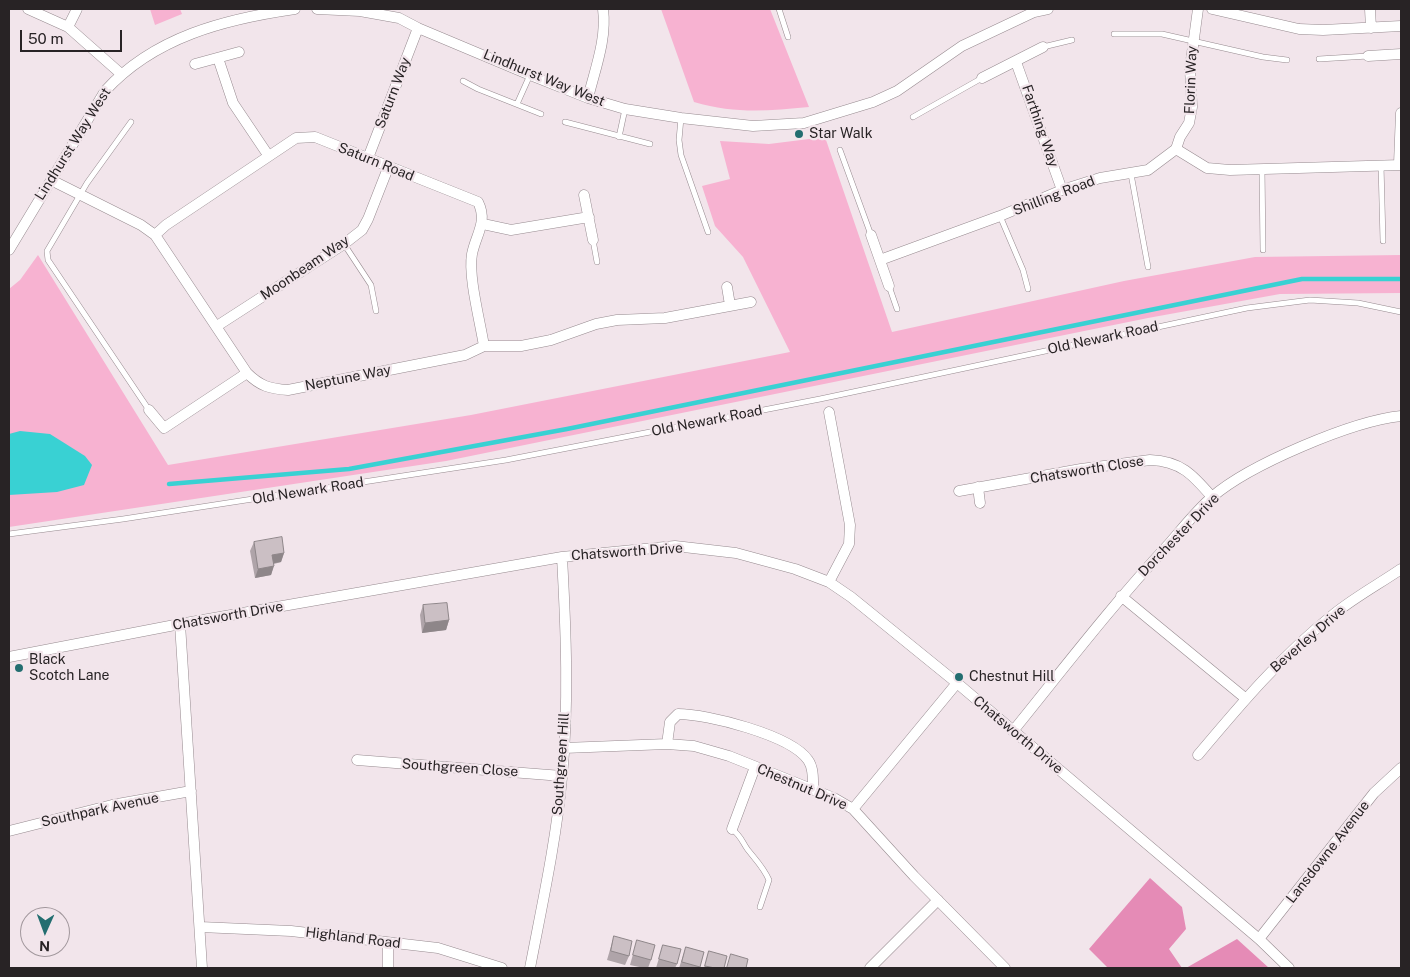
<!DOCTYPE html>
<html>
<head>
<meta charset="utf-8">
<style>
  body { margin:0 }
  #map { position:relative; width:1410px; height:977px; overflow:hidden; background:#f2e5eb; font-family:"Public Sans",sans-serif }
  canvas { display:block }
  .frame { position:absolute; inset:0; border:10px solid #282325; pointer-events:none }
  .north { position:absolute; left:20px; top:907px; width:50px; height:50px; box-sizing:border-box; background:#f2e5eb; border:1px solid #a1979c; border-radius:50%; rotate:182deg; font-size:14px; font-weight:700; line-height:20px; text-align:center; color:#282325 }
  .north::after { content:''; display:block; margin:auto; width:18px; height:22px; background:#236e70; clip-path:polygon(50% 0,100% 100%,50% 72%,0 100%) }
  .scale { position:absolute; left:20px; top:30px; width:102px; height:22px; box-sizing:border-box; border:2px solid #282325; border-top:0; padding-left:6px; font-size:15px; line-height:18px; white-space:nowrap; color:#282325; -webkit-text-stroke:4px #f2e5eb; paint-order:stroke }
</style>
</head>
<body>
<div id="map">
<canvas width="1410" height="977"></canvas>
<div class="frame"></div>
<div class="north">N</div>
<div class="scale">50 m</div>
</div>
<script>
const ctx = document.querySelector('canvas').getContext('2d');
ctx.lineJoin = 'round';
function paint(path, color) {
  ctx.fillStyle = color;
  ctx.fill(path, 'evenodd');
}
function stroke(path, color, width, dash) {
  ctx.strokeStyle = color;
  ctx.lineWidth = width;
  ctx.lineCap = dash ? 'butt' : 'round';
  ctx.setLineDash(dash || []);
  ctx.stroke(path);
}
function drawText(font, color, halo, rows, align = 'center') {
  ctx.font = font + ' "Public Sans",sans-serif';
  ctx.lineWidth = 4.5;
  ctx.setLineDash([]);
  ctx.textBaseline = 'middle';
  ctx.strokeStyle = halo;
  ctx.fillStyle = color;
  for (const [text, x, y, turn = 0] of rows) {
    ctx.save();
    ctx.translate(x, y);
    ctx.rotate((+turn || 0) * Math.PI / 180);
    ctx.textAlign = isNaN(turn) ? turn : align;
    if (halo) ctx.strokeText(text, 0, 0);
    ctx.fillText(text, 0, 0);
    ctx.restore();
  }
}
paint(new Path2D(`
  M150,9H180L182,14L155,25Z
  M661,9H770L809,107C767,111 735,114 694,102Z
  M825,137L892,332L1124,281L1255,257L1401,255V293L1280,294L1148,318L446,461L9,527V289L20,280L38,255L168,465L471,415L790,352L743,257L715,226L702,186L730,179L720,141L769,144Z`), '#f7b2d1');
paint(new Path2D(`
  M1150,878L1182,907L1186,929L1169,949L1182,968H1108L1089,949Z
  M1237,939L1269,968H1186Z`), '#e58bb6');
paint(new Path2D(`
  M20,431L50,434L85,456L92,465L84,485L57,492L9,495V434Z`), '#39d1d3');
stroke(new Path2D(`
  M169,484L349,469L567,429L1302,279H1401`), '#39d1d3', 4.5);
const service = new Path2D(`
  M779,9L788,37
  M1114,34H1162L1263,57L1287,60
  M1043,47L1072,40
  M1319,59L1368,56
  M463,81L478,89L541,114
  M517,104L530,75
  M913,117L982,78
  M681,118L679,140L681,155L708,232
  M131,122L87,183L47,251L48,260L149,410
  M565,122L650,144
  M619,137L625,109
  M840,150L871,235
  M1381,165L1383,241
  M1262,169L1263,250
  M1131,174L1148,267
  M1000,216L1023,270L1028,289
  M593,240L597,262
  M344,244L371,285L376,311
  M889,286L897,309
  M9,534L123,519L506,460L820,399L1247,308L1310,300L1358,303L1401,312
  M732,829C742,837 742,842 748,850C756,860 764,868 769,880L760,907`);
const minor = new Path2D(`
  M28,9L68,27L120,73
  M317,9L360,11L399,18L418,28L530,75L588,98L625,109L681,118L753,126L804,123L873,102L897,91L962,46L1034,12L1048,9
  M1212,9L1299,29L1323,30L1401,26
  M1370,9L1371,28
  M68,27L77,9
  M1368,56L1401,54
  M218,58L233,103L268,155
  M1016,62L1062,190
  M195,64L239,52
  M982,78L1043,47
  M588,98C595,69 607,39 603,9
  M1176,149L1207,168L1230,170L1401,165
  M1176,149L1180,137L1189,123L1192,107L1190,68L1198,9
  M368,158L418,28
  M1399,164L1401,113
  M51,180L141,225L155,235L247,373C260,386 270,389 288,390L465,355L484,346H521L551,340L596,324L617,320L665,318L751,302
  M584,195L593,240
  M483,224L511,230L589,217
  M155,235L166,225L296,138L315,137L478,202C488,222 476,234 472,254C468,276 480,321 484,346
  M871,235L889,286
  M9,250L105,91C154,37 225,19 295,9
  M880,260L1000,216L1062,190L1100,178L1148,170L1176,149
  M727,287L730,305
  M217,326L344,244L362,230L368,219L388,168
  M149,410L164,428L247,373
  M978,487L980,503
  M959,491L1081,469L1150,460C1181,461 1193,475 1212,497
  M829,582L849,544L850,525L829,412
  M1121,596L1245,698
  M180,624L202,968
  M9,657L180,624L562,557L675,546L736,553L795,569L829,582L851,597L957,683L1259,939L1289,968
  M1013,731C1064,668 1113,604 1168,545C1182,529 1196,511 1212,497C1249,465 1352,421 1401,416
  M667,744L670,722L678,714C707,714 791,735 808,760C814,768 813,781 813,790
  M564,748L667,744L694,746L729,756L834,798L853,809L914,876L1005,968
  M1198,755C1240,705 1282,655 1334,614C1355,597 1379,584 1401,569
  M357,760L562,776
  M853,809L957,683
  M732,829L755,767
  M9,831L112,805L191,791
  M200,927L291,931L438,948L502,968
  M1259,939L1374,793L1401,768
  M388,968V943
  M530,968C542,905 556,842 562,777C569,705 566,630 562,557
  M870,968L938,900`);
stroke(service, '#968a8f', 6);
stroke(minor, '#968a8f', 11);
stroke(service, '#fff', 5);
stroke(minor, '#fff', 10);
paint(new Path2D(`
  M254,542L284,553L281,562L274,564L271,575L255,578L250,551Z
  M423,605L449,620L446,630L422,633L420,615Z
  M614,936L629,956L625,965L607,960Z
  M637,940L651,960L648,968H644L630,965Z
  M663,945L677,964L675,968H656Z
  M686,947L704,952L699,968H679Z
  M709,951L724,968H704Z`), '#afa4a9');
paint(new Path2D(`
  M284,553L281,562L269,564L272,555Z
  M274,566L271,575L255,578L258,569Z
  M449,620L446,630L422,633L425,623Z`), '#8e8689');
const building = new Path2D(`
  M282,537L284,553L272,555L274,566L258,569L254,542Z
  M447,603L449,620L425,623L423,605Z
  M614,936L632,941L629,956L611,951Z
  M637,940L655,945L651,960L633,955Z
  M663,945L681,949L677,964L659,959Z
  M686,947L704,952L700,967L682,962Z
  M709,951L727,956L724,968H715L705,966Z
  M731,954L748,959L746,968H727Z`);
paint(building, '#cbbfc4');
stroke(building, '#8e8689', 1);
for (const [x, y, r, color] of [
  [799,134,5,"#236e70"],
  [19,668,5,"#236e70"],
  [959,677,5,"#236e70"]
]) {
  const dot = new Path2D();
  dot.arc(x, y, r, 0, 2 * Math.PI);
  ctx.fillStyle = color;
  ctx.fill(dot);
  stroke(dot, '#f2e5eb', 2);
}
drawText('14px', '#282325', '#f2e5eb', [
  ["Lindhurst Way West",544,78,22],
  ["Florin Way",1191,80,-88],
  ["Saturn Way",393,93,-69],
  ["Farthing Way",1040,126,71],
  ["Lindhurst Way West",73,144,-58],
  ["Saturn Road",376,162,22],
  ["Shilling Road",1054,196,-21],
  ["Moonbeam Way",305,268,-34],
  ["Old Newark Road",1103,338,-12],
  ["Neptune Way",348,378,-11],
  ["Old Newark Road",707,421,-11],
  ["Chatsworth Close",1087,470,-9],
  ["Old Newark Road",308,491,-9],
  ["Dorchester Drive",1179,535,-46],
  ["Chatsworth Drive",627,552,-4],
  ["Chatsworth Drive",228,616,-10],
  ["Beverley Drive",1308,639,-41],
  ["Chatsworth Drive",1018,735,40],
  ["Southgreen Hill",561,764,-86],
  ["Southgreen Close",460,768,4],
  ["Chestnut Drive",802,787,23],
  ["Southpark Avenue",100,810,-12],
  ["Lansdowne Avenue",1328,852,-52],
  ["Highland Road",353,938,7]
]);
drawText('14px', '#282325', '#f2e5eb', [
  ["Star Walk",809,134],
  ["Black",29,660],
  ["Scotch Lane",29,676],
  ["Chestnut Hill",969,677]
], 'left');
</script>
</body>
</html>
